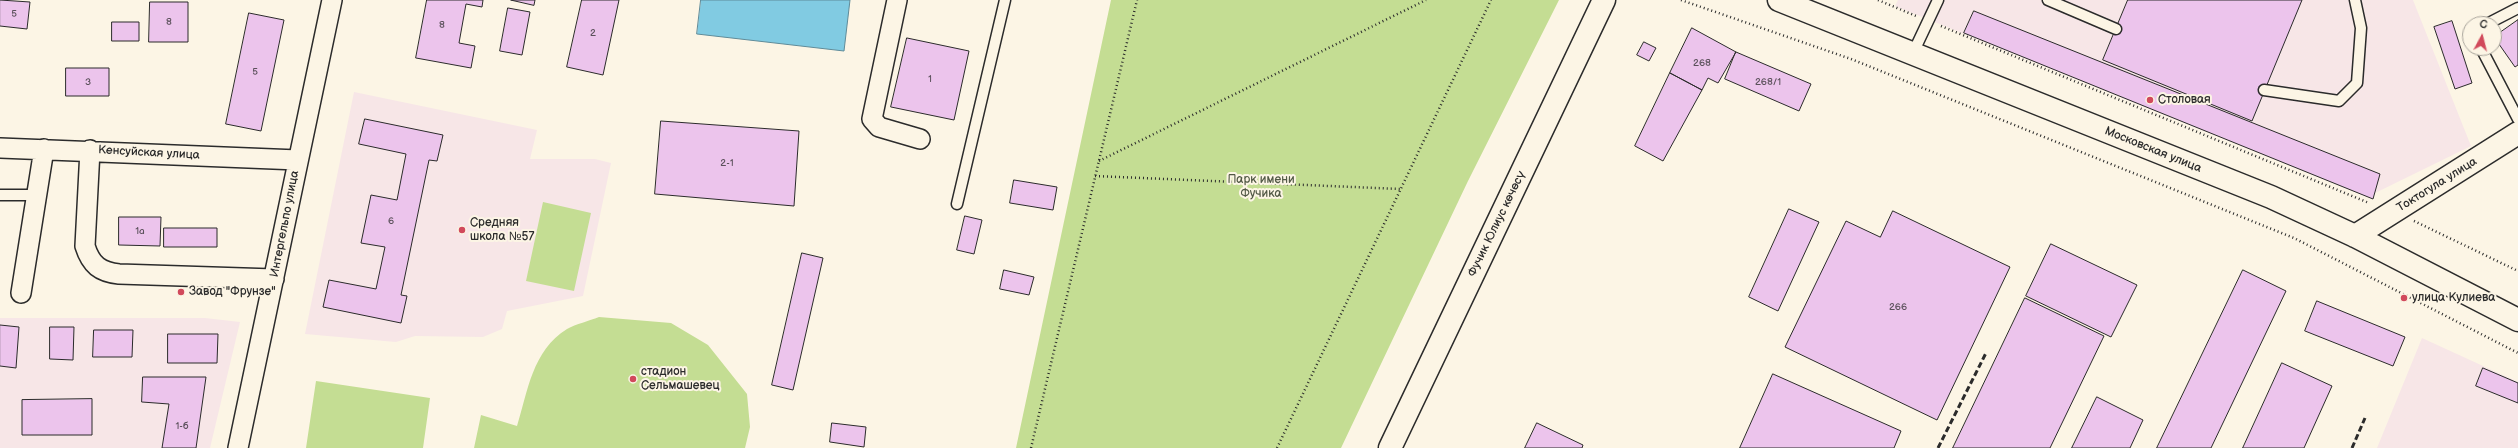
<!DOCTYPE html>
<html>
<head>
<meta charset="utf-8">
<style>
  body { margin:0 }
  #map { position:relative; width:2518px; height:448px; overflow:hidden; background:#fcf5e5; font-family:"Balsamiq Sans",sans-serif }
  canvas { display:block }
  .north { position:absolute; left:2462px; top:16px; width:40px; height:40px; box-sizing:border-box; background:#fcf5e5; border:1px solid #a8a49b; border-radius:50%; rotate:7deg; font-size:11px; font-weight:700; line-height:16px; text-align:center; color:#2b2b2b }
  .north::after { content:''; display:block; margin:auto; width:14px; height:18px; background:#d1495b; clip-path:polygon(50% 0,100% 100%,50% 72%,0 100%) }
</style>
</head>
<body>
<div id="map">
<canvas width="2518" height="448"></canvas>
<div class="north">С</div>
</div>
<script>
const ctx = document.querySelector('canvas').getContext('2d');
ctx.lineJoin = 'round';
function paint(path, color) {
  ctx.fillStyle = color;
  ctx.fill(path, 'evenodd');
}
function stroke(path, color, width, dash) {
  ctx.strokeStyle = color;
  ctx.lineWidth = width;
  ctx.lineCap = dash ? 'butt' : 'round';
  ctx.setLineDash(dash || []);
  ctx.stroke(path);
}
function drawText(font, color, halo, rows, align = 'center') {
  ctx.font = font + ' "Balsamiq Sans",sans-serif';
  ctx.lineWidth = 4;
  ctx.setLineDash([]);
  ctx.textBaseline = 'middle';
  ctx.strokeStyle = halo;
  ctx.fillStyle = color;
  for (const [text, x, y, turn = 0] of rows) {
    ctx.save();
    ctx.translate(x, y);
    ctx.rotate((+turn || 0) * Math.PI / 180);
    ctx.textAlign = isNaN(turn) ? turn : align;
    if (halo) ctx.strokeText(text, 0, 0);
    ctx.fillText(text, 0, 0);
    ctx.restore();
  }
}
paint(new Path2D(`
  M1898,0H2413L2471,146L2367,197L1895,6Z
  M354,92L537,130L530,159H595L611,163L583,296L507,311L502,329L483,337L415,336L396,342L305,334Z
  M0,318H205L240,322L210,448H0Z
  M2422,338L2518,382V448H2377Z`), '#f7e6e7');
paint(new Path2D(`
  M1111,0H1559L1468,181L1341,448H1016Z
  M543,202L591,213L574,291L526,281Z
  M599,317L671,323L708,345L747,394L750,427L745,448H474L481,415L517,426C528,391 532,351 567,329C576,324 589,321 599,317Z
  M316,381L430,398L423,448H306Z`), '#c4dd93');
const water = new Path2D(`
  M701,0H850L844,51L697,34Z`);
paint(water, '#81cbe2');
stroke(water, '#5f8b99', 1);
const building = new Path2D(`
  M0,0L30,2L27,29L0,26Z
  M427,0H483L482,7L466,4L459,43L475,46L471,68L416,58Z
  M511,0H535L534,5Z
  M582,0H619L603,75L567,67Z
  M2128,0H2302L2252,121L2103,60Z
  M150,2H188V42H149Z
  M508,8L530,12L522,55L500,51Z
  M1974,11L2380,174L2373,199L1964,33Z
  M249,13L284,20L261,131L226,124Z
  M2518,20V65L2515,67L2494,37Z
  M2452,21L2472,83L2455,89L2434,27Z
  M112,22H139V41H112Z
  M1692,28L1736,52L1718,83L1708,78L1702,90L1670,73Z
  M907,38L969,51L954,120L891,107Z
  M1644,42L1656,48L1649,61L1637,55Z
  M1736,52L1811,84L1799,111L1725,79Z
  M66,68H109V96H66Z
  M1670,73L1702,90L1663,161L1635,146Z
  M365,119L443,135L437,161L429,160L401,295L407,296L401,323L323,307L329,280L376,289L385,247L361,243L371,195L397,200L406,154L359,144Z
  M661,121L799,131L794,206L655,194Z
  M1014,180L1057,187L1053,210L1010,203Z
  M1789,209L1819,222L1778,311L1749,297Z
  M1893,211L2010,267L1937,420L1785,347L1846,221L1880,237Z
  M965,216L982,220L974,254L957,250Z
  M119,217H161L160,246L119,245Z
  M164,228H217V247H164Z
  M2051,244L2137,285L2111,337L2026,296Z
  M802,253L823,258L793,390L772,385Z
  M1004,270L1034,277L1029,295L1000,289Z
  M2243,270L2286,291L2211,448H2157Z
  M2025,298L2104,336L2050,448H1953Z
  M2317,301L2405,337L2393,366L2305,331Z
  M0,325L19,327L16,368L0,366Z
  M50,327H74L73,360L50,359Z
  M94,330H133L132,357H93Z
  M168,334H218L217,363H168Z
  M2282,363L2332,386L2304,448H2243Z
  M2483,368L2518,383V403L2476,386Z
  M1773,374L1901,431L1894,448H1740Z
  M143,377H206L196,448H162L169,404L142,402Z
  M2097,397L2143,420L2130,448H2072Z
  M92,399V435H22V400Z
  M832,423L866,427L864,447L830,442Z
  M1537,423L1583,445L1582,448H1525Z`);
paint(building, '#ecc4ec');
stroke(building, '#2b2b2b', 1);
const lane = new Path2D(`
  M2048,0L2116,29
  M2487,24L2518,8
  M2481,48L2518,119
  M1913,53L1938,0
  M2264,90L2339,101L2357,83L2361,28L2355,0
  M0,195H37
  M957,204L1005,0`);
const street = new Path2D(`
  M897,0L872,119L879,127L920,139
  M0,148L298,160
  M90,150L85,246C91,265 100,272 119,274L274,279
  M21,293L44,149
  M238,448L332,0`);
const secondary = new Path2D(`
  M1779,0L2271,197L2355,236L2518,320
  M2355,236L2518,133
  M1390,448L1604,0`);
stroke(lane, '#2b2b2b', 13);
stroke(street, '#2b2b2b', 22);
stroke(secondary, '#2b2b2b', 25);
stroke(new Path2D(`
  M1681,0L1851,59L2294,238L2518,353
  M1878,0L1916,16
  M1941,26L2369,203
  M1099,161L1426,0
  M1095,176L1400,189
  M2414,221L2518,271
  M1031,448L1137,0
  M1277,448L1491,0`), '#2b2b2b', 2.5, [1, 3]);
stroke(lane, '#fcf5e5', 10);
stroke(street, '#fcf5e5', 19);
stroke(secondary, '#fcf5e5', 22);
stroke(new Path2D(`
  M1938,448L1986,353
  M2352,448L2365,418`), '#2b2b2b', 3, [6, 3]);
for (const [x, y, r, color] of [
  [2150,100,4,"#d1495b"],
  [462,230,4,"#d1495b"],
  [181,292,4,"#d1495b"],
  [2404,298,4,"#d1495b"],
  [633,379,4,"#d1495b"]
]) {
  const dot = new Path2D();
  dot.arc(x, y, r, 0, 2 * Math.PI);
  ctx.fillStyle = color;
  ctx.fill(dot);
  stroke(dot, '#fcf5e5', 1.5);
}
drawText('10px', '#5b515b', null, [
  ["5",14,14],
  ["8",169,22],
  ["8",442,25],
  ["2",593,33],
  ["268",1702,63],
  ["5",255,72],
  ["1",930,79],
  ["3",88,82],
  ["268/1",1768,82],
  ["2-1",727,163],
  ["6",391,221],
  ["1a",140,231],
  ["266",1898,307],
  ["1-б",182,426]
]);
drawText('12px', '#2b2b2b', '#fcf5e5', [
  ["Столовая",2158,100],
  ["Средняя",470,223],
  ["школа №57",470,237],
  ["Завод \"Фрунзе\"",189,292],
  ["улица Кулиева",2412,298],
  ["стадион",641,372],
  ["Сельмашевец",641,386]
], 'left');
drawText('12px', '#2b2b2b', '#fcf5e5', [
  ["Московская улица",2153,150,22],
  ["Кенсуйская улица",149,153,3],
  ["Токтогула улица",2437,185,-32],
  ["Интергельпо улица",285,224,-79],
  ["Фучик Юлиус көчөсү",1497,224,-64]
]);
drawText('12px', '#515845', '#fcf5e5', [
  ["Парк имени",1261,180],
  ["Фучика",1261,194]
]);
</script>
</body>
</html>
